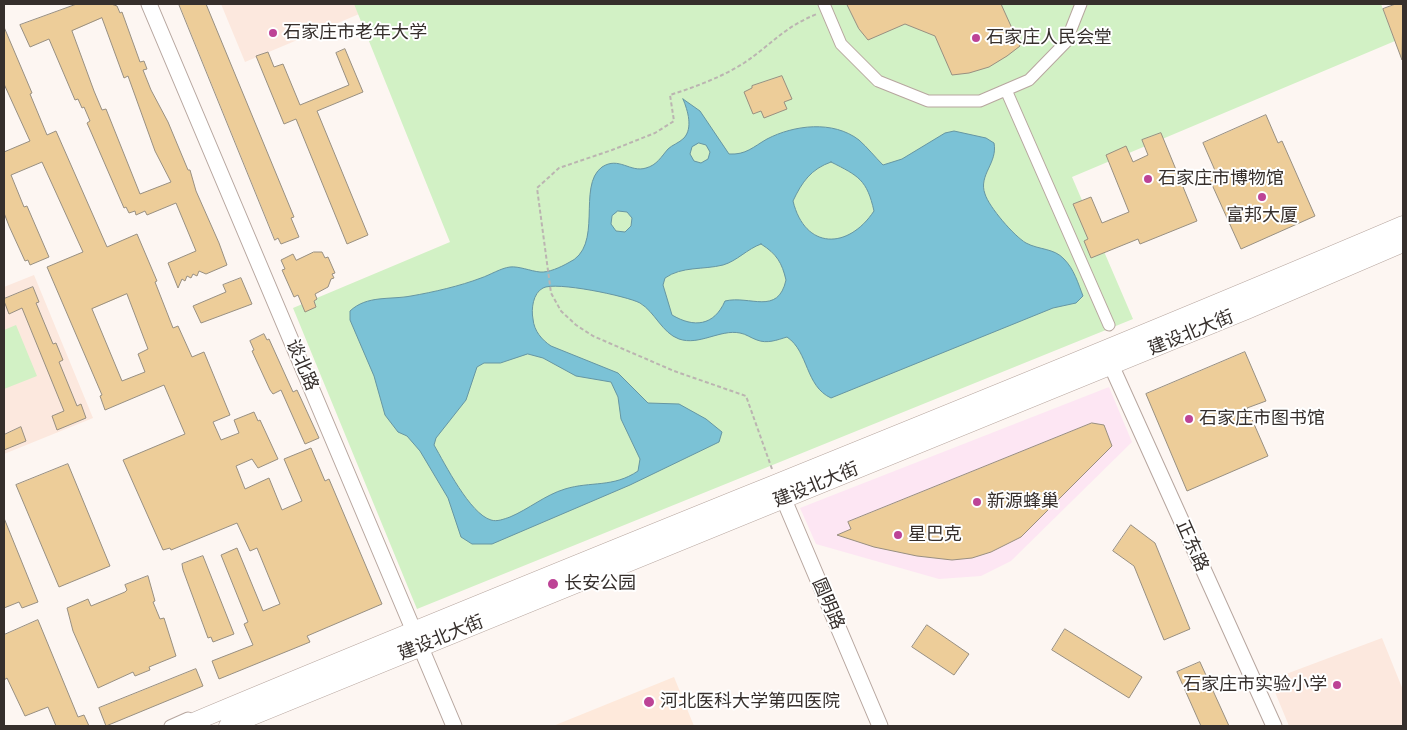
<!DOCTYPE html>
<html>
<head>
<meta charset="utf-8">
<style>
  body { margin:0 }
  #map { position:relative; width:1407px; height:730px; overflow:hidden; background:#fdf6f2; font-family:"Work Sans",sans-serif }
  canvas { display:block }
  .frame { position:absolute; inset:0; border:5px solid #362f2c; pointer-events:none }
</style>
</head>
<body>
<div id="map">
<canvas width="1407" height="730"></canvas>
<div class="frame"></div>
</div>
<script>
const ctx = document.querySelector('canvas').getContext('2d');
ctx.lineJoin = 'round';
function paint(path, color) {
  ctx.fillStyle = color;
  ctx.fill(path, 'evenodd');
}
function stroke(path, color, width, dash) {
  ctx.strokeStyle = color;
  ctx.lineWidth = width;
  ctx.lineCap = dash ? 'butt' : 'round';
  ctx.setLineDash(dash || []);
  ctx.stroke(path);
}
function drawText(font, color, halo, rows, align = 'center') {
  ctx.font = font + ' "Work Sans","Noto Sans SC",sans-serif';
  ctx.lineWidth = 4;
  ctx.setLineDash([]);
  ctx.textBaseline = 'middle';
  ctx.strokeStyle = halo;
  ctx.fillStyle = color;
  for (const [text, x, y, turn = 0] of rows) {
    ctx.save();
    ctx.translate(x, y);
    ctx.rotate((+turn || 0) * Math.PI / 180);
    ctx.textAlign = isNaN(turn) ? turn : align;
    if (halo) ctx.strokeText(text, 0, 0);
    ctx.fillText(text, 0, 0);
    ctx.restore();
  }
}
paint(new Path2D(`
  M1109,387L1132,442L1011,561L981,576L939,579L816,544L800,508Z`), '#fde6f3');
paint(new Path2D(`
  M221,4H383L245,62Z
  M34,275L93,418L4,454V287Z
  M1382,638L1403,690V726H1289L1270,680Z`), '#fce8de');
paint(new Path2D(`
  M674,677L694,726H553Z`), '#fee9db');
paint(new Path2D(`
  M354,4H1381L1395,41L1072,177L1133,319L417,609L293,308L450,242Z
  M16,325L37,376L4,389V330Z`), '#d2f1c5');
const water = new Path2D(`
  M683,99L700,111L729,154C746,155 753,147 767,139C794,125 833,120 859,140C867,147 875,157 883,165L902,159L945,133L954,131L986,138L994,143C998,163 978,175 985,194C989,207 1014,236 1026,243C1039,250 1054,248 1064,259C1074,269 1078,283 1083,296L1076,303L1053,308L831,398C805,386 809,352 787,337C777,340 767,344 757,340C751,338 746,334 740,333C720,329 699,346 679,339C662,333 655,312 640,303C627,296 555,281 543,288C533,293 531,309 533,319C534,331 542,340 551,346L618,373L648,403L679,404L706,419L722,432L719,442L630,485L492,544H472L461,537L448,498L420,451L407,436L398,432L385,415L374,376L350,320V311C367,295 390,300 411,296C434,292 460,286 481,278C490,275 501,268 510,267C519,266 530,271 540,272C548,273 561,267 568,263C605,247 576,186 602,167C619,156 630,173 646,168C657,165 661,157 668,149C672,145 679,143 684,138C693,128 688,111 683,99ZM699,143L706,145L710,152L708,159L701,163L694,161L690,154L692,147ZM831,162C859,176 867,180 874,211C848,250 805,250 793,201C802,182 811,169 831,162ZM618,211L627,212L632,218L631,226L625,232L616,231L611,224L612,216ZM761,244C777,254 782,263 786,280C778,316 750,295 725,301C714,326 694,328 672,315L663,285L665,278C682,266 703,270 723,265C737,261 747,249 761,244ZM528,354L543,358L576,376L611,382L618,397L621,419L640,459L638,471C613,488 591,481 565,489C545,495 529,509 510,517C504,519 497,522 491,520C470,514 445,464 434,445L436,438L466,400L477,367L484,363H500Z`);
paint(water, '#7bc2d6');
stroke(water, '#6696a3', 1);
const building = new Path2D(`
  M77,4H111L117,6L120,13L122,12L140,62L144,61L147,69L143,70L151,90L168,122L188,170H190L196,191L219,243L227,265L206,274L199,271L197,276L193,274L191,278L187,276L185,281L182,279L178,288L168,263L196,251L176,203L147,215L145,211L136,215L135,211L129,213L126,207L124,208L91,132L87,123L90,121L84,107L82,108L78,99L75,100L49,39L30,47L20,25ZM102,18L124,78L128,76L155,151L171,182L140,194L106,109L102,110L94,91L72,31Z
  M179,4H206L294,217L291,218L299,237L281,244L278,238L275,240Z
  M847,4H1001L1020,46L1007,56L989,67L969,73L952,75L935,36L905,24L868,40L859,29Z
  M1396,4H1403L1402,60L1383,9Z
  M4,27L32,93L30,94L47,135L56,131L107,247L137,234L157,281L155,282L173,328L178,326L192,357L204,352L230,415L213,422L221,440L239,433L234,420L254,412L258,421L260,420L278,459L258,468L252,459L236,466L245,489L269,478L282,510L302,501L284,459L311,448L325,481L329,479L382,604L307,636L310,642L219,679L212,661L253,645L244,624L248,622L221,555L237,548L263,611L280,604L257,548L250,551L237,523L171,550L170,548L163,550L123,460L185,434L164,385L105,410L100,396L102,395L47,267L83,252L42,162L11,175L24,207L27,206L49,257L30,265L28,260L25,261L9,226L4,213V152L30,141L4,84ZM127,294L148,349L138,354L145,372L122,381L92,309Z
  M345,49L363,92L317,111L368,235L347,244L296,119L284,124L256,56L268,52L274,67L283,64L300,105L349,85L336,53Z
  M782,76L792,99L784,102L787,109L764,118L761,111L753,114L744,92L752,88V86Z
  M1266,115L1278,143L1282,141L1315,216L1241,249L1209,178L1217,175L1203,143Z
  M1161,133L1197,221L1140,244L1138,239L1091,258L1084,241L1088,239L1073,204L1091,197L1102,223L1129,212L1106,155L1126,146L1133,162L1148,155L1142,140Z
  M314,252H322L325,258L328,257L335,273L332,274L334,278L331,279L328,287L315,294L317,299L314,301L316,307L305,312L298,295L294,297L282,270L285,269L281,260L293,254L296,260Z
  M241,278L252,304L201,323L193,306L226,292L223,285Z
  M33,287L39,302L36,303L53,344L56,343L63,360L59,362L77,406L81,404L86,418L57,430L52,416L64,411L22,308L9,314L4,301V299Z
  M264,334L267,340L269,339L293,392L297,390L319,438L305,444L281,390L273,394L270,390L252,351L254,350L250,341Z
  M1245,352L1266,401L1247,408L1268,456L1187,491L1146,394Z
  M1092,423L1104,425L1112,446L1021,537L991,552L972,558L952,560L917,556L874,547L837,535L851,529L848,522Z
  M21,427L26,441L4,450V435Z
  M68,464L110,566L59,587L16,485Z
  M4,518L38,602L22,608L19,602L4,608Z
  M1131,525L1155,543L1190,629L1164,640L1134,566L1113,551Z
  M203,556L234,634L213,642L211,637L208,638L183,570L182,564Z
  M148,576L155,601L153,602L160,619L164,618L176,656L149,667L150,670L135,676L133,672L98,688L73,631L67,608L88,599L91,606L125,592L127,590L125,585Z
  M38,620L78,717L84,715L89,726H56L48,707L25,716L7,678L4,680V635Z
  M927,625L969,654L954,675L912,647Z
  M1065,629L1142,677L1129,698L1052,650Z
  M1200,662L1229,726H1201L1177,672Z
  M196,669L203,686L106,726L99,708Z`);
paint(building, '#edcd99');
stroke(building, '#988f81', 1);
const street = new Path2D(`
  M824,4L841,44L878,81L928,101H980L1029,80L1066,42L1081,4
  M1006,90L1109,325
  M170,726L188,718`);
const secondary = new Path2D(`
  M149,4L454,726
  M1111,365L1274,726
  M779,488L880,726`);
const primary = new Path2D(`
  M184,726C589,556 999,397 1403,225
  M228,726L1247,310L1403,243`);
stroke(street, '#b7a69f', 13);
stroke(secondary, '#b7a69f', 17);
stroke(primary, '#b7a69f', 19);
stroke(new Path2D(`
  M772,469L746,396L674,371L593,336L576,325L561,311L551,293L537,188L559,168L612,150L655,133L674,121L670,95C695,87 722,77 744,63C772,44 784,27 817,14`), '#bbb4b1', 2, [4, 2.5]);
stroke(street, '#fff', 11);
stroke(secondary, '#fff', 15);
stroke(primary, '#fff', 18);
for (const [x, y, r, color] of [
  [273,33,5,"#bd4396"],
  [976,38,5,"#bd4396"],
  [1148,179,5,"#bd4396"],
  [1262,197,5,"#bd4396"],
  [1189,419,5,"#bd4396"],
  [977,502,5,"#bd4396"],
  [898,535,5,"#bd4396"],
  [553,584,6,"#bd4396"],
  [1337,685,5,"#bd4396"],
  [649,702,6,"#bd4396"]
]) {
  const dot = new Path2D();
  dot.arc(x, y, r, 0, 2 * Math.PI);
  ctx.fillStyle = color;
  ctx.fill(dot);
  stroke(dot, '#fff', 2);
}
drawText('18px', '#362f2c', '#fff', [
  ["石家庄市老年大学",283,33],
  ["石家庄人民会堂",986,38],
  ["石家庄市博物馆",1158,179],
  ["富邦大厦",1262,216,"center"],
  ["石家庄市图书馆",1199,419],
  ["新源蜂巢",987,502],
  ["星巴克",908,535],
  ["长安公园",564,584],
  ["石家庄市实验小学",1327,685,"right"],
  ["河北医科大学第四医院",660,702]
], 'left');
drawText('18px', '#362f2c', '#fff', [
  ["建设北大街",1191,333,-22],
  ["谈北路",302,365,67],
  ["建设北大街",816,485,-22],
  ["正东路",1192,546,66],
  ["圆明路",828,604,67],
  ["建设北大街",441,638,-22]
]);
</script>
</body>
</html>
